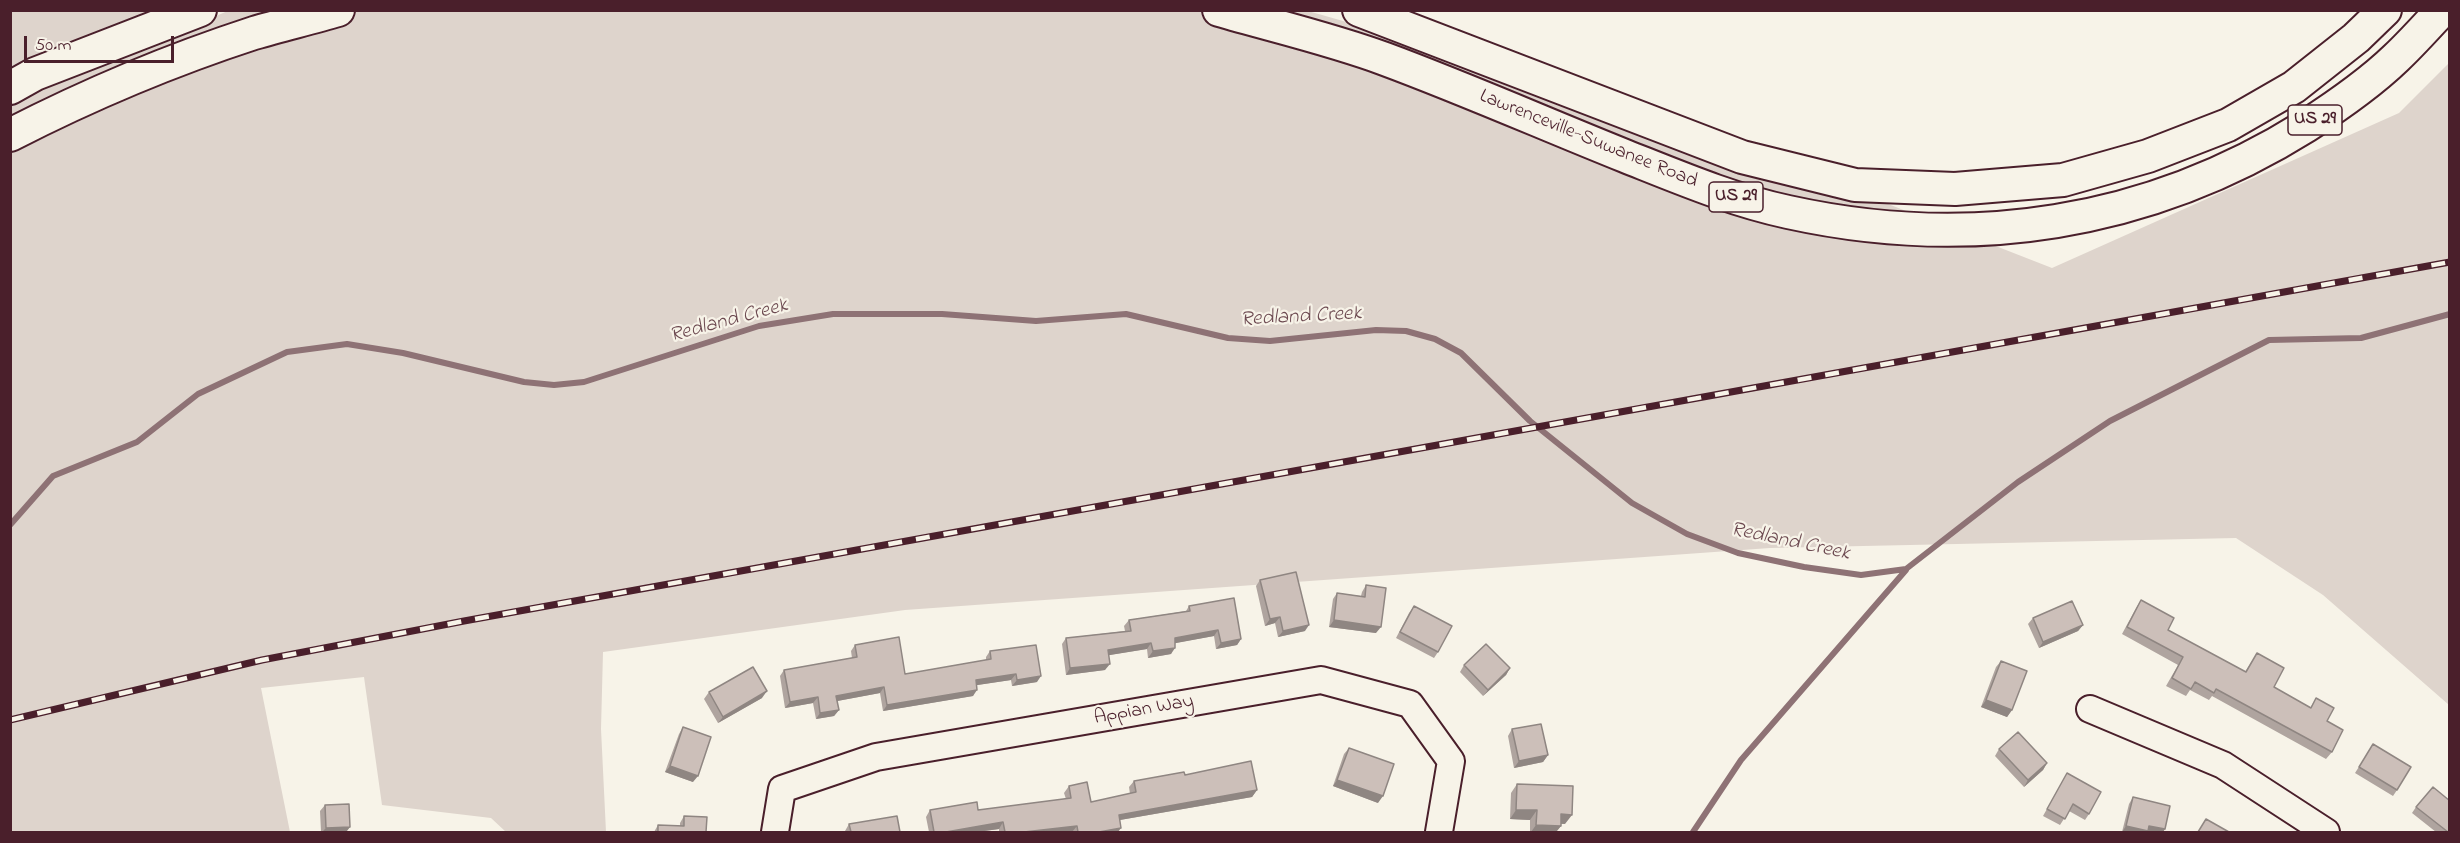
<!DOCTYPE html>
<html>
<head>
<meta charset="utf-8">
<style>
  body { margin:0 }
  #map { position:relative; width:2460px; height:843px; overflow:hidden; background:#f7f3e8; font-family:"Indie Flower",sans-serif }
  canvas { display:block }
  .frame { position:absolute; inset:0; border:12px solid #4a1f2b; pointer-events:none }
  .scale { position:absolute; left:24px; top:36px; width:150px; height:27px; box-sizing:border-box; border:3px solid #4a1f2b; border-top:0; padding-left:8px; font-size:18px; line-height:21px; white-space:nowrap; color:#4a1f2b; -webkit-text-stroke:4px #f7f3e8; paint-order:stroke }
</style>
</head>
<body>
<div id="map">
<canvas width="2460" height="843"></canvas>
<div class="frame"></div>
<div class="scale">50 m</div>
</div>
<script>
const ctx = document.querySelector('canvas').getContext('2d');
ctx.lineJoin = 'round';
function paint(path, color) {
  ctx.fillStyle = color;
  ctx.fill(path, 'evenodd');
}
function stroke(path, color, width, dash) {
  ctx.strokeStyle = color;
  ctx.lineWidth = width;
  ctx.lineCap = dash ? 'butt' : 'round';
  ctx.setLineDash(dash || []);
  ctx.stroke(path);
}
function drawText(font, color, halo, rows, align = 'center') {
  ctx.font = font + ' "Indie Flower",sans-serif';
  ctx.lineWidth = 4.5;
  ctx.setLineDash([]);
  ctx.textBaseline = 'middle';
  ctx.strokeStyle = halo;
  ctx.fillStyle = color;
  for (const [text, x, y, turn = 0] of rows) {
    ctx.save();
    ctx.translate(x, y);
    ctx.rotate((+turn || 0) * Math.PI / 180);
    ctx.textAlign = isNaN(turn) ? turn : align;
    if (halo) ctx.strokeText(text, 0, 0);
    ctx.fillText(text, 0, 0);
    ctx.restore();
  }
}
paint(new Path2D(`
  M230,10L1308,11L1627,102L2052,268L2399,113L2449,63V705L2323,595L2236,538L1770,548L905,610L603,652L601,729L606,832H506L491,818L382,805L364,677L261,688L290,832H11L10,11H150L146,46Z`), '#ded4cc');
stroke(new Path2D(`
  M10,525L53,476L137,442L198,394L287,352L347,344L403,353L524,382L554,385L584,382L759,326L833,314H942L1036,321L1126,314L1228,338L1270,341L1376,330L1406,331L1435,339L1461,353L1530,421L1632,503L1687,534L1738,553L1804,567L1861,575L1906,569L2018,482L2110,421L2269,340L2361,338L2450,314
  M1693,832L1741,760L1906,570`), '#8e7275', 6);
const minor = new Path2D(`
  M2090,709L2223,765L2326,832
  M775,832L782,789L876,757L1321,680L1410,704L1451,761L1439,832`);
const major = new Path2D(`
  M1219,10C1274,26 1331,39 1385,59C1466,89 1545,124 1625,156C1678,177 1732,200 1788,212C1970,252 2148,225 2306,126C2337,106 2369,84 2396,58C2412,43 2427,26 2442,10
  M1359,10L1742,157L1855,185L1955,189L2063,180L2148,156L2228,125L2294,87L2356,38L2385,10
  M10,88L35,74L200,10
  M10,135C88,95 171,60 254,33C282,25 310,18 338,10`);
stroke(minor, '#4a1f2b', 30);
stroke(major, '#4a1f2b', 36);
stroke(minor, '#f7f3e8', 26);
stroke(major, '#f7f3e8', 32);
const rail = new Path2D(`
  M10,720L262,660L464,621L2450,262`);
stroke(rail, '#4a1f2b', 7);
stroke(rail, '#f7f3e8', 4.5, [14]);
paint(new Path2D(`
  M1260,580L1305,631L1278,637L1275,623L1265,626L1256,586Z
  M1366,585L1376,633L1329,627L1333,599L1337,593L1361,596L1362,592Z
  M2141,600L2168,630L2245,672L2257,653L2274,687L2310,708L2316,698L2327,721L2332,752L2326,759L2212,696L2209,700L2190,690L2186,696L2166,686L2178,665L2122,634L2136,608Z
  M1189,606L1241,639L1237,645L1216,649L1214,636L1175,643L1171,654L1148,658L1147,649L1109,655L1105,670L1066,675L1062,644L1066,638L1125,631L1124,626L1129,620L1186,611Z
  M1414,606L1438,652L1434,658L1396,638L1409,613Z
  M2033,618L2083,625L2078,631L2039,648L2028,624Z
  M855,645L905,674L986,660V657L990,651L1037,682L1012,686L1011,680L977,685L973,696L883,711L880,693L837,701L839,710L834,716L816,719L813,703L785,708L780,676L784,670L852,658L851,651Z
  M2001,661L2012,710L2007,717L1981,707L1996,667Z
  M1464,665L1510,668L1506,675L1483,696L1460,672Z
  M709,692L762,698L718,723L704,699Z
  M683,727L693,782L665,772L679,734Z
  M1512,729L1548,755L1543,762L1514,768L1508,736Z
  M1349,748L1378,803L1333,786L1344,754Z
  M1999,749L2047,763L2043,770L2024,787L1995,756Z
  M2369,751L2397,790L2393,796L2355,773Z
  M2067,773L2089,814L2085,820L2069,811L2060,825L2043,816Z
  M1185,775L1257,790L1252,797L1120,820L1118,832H999V829L977,832H929L926,817L930,810H978L1066,799L1064,793L1069,786L1091,802L1130,794L1129,787L1134,781Z
  M1517,784L1565,824H1561V826L1556,832H1530V820L1510,819L1511,793Z
  M2133,797L2165,829L2163,832H2122L2129,804Z
  M325,805L350,827L346,832H321L320,811Z
  M2416,807L2450,832H2436L2412,813Z
  M684,816L706,832H654L658,825L680,826V823Z
  M849,824L900,832H845V831Z`), '#afa49f');
paint(new Path2D(`
  M1280,617L1275,623L1265,626L1270,619Z
  M1334,620L1381,627L1376,633L1329,627Z
  M1309,625L1305,631L1278,637L1283,631Z
  M2083,625L2078,631L2039,648L2043,642Z
  M1218,630L1214,636L1171,644L1175,638Z
  M1241,639L1237,645L1216,649L1221,643Z
  M1151,643L1147,649L1104,656L1108,650Z
  M1175,648L1171,654L1148,658L1153,651Z
  M1110,664L1105,670L1066,675L1070,668Z
  M1510,668L1506,675L1483,696L1488,690Z
  M1016,674L1011,680L971,686L976,680Z
  M1041,676L1037,682L1012,686L1017,680Z
  M884,687L880,693L832,702L836,696Z
  M977,690L973,696L883,711L887,705Z
  M767,691L762,698L718,723L723,717Z
  M818,697L813,703L785,708L790,702Z
  M1986,700L2012,710L2007,717L1981,707Z
  M839,710L834,716L816,719L820,713Z
  M1548,755L1543,762L1514,768L1519,761Z
  M2047,763L2043,770L2024,787L2028,780Z
  M670,766L698,776L693,782L665,772Z
  M1337,780L1383,796L1378,803L1333,786Z
  M1257,790L1252,797L1114,821L1119,815Z
  M1516,810H1537L1530,820L1510,819Z
  M1561,814L1572,815L1565,824L1555,823Z
  M1003,822L999,829L977,832H946Z
  M1536,825L1561,826L1556,832H1531Z
  M1077,826L1072,832H1024Z
  M2126,826H2149L2165,829L2163,832H2122Z
  M350,827L346,832H322L326,828Z
  M1121,828L1118,832H1099Z`), '#8f8682');
const building = new Path2D(`
  M1296,572L1309,625L1283,631L1280,617L1270,619L1260,580Z
  M1366,585L1386,588L1381,627L1334,620L1337,593L1365,597Z
  M1234,598L1241,639L1221,643L1218,630L1175,638V648L1153,651L1151,643L1108,650L1110,664L1070,668L1066,638L1131,631L1129,620L1190,611L1189,606Z
  M2141,600L2174,618L2168,630L2246,672L2257,653L2284,668L2274,687L2311,708L2316,698L2334,708L2327,721L2343,730L2332,752L2216,689L2214,693L2195,682L2191,689L2172,678L2183,657L2127,627Z
  M2072,601L2083,625L2043,642L2033,618Z
  M1414,606L1452,626L1438,652L1400,632Z
  M899,637L905,674L991,659L990,651L1036,645L1041,676L1017,680L1016,674L976,680L977,690L887,705L884,687L836,696L839,710L820,713L818,697L790,702L784,670L857,657L855,645Z
  M1486,644L1510,668L1488,690L1464,665Z
  M2001,661L2027,671L2012,710L1986,700Z
  M753,667L767,691L723,717L709,692Z
  M1541,724L1548,755L1519,761L1512,729Z
  M683,727L711,737L698,776L670,766Z
  M2018,732L2047,763L2028,780L1999,749Z
  M2373,744L2411,767L2397,790L2359,767Z
  M1349,748L1394,764L1383,796L1337,780Z
  M1251,761L1257,790L1119,815L1121,828L1099,832H1078L1077,826L1024,832H1005L1003,822L946,832H934L930,810L977,802L978,810L1071,798L1069,786L1087,782L1091,802L1136,792L1134,781L1184,772L1185,775Z
  M2067,773L2101,792L2089,814L2073,804L2065,819L2047,809Z
  M1517,784L1573,786L1572,815L1561,814V826L1536,825L1537,810H1516Z
  M2433,787L2450,801V832H2448L2416,807Z
  M2133,797L2170,806L2165,829L2149,826L2148,831L2126,826Z
  M349,804L350,827L326,828L325,805Z
  M684,816L707,817L706,832H658V825L684,826Z
  M897,816L900,832H851L849,824Z
  M2206,819L2229,832H2198Z`);
paint(building, '#ccbfb9');
stroke(building, '#8f8682', 1.5);
for (const [x, y, w] of [
  [2315,120,54],
  [1736,197,54]
]) {
  const box = new Path2D();
  box.roundRect(x - w / 2, y - 15, w, 30, 4.5);
  ctx.fillStyle = '#f7f3e8';
  ctx.fill(box);
  stroke(box, '#4a1f2b', 1.5);
}
drawText('bold 18px', '#4a1f2b', null, [
  ["US 29",2315,120],
  ["US 29",1736,197]
]);
drawText('20px', '#4a1f2b', '#f7f3e8', [
  ["Lawrenceville-Suwanee Road",1588,140,22],
  ["Appian Way",1144,711,-10]
]);
drawText('italic 21px', '#6c4950', '#f7f3e8', [
  ["Redland Creek",1301,318,-3],
  ["Redland Creek",729,322,-15],
  ["Redland Creek",1790,543,12]
]);
</script>
</body>
</html>
